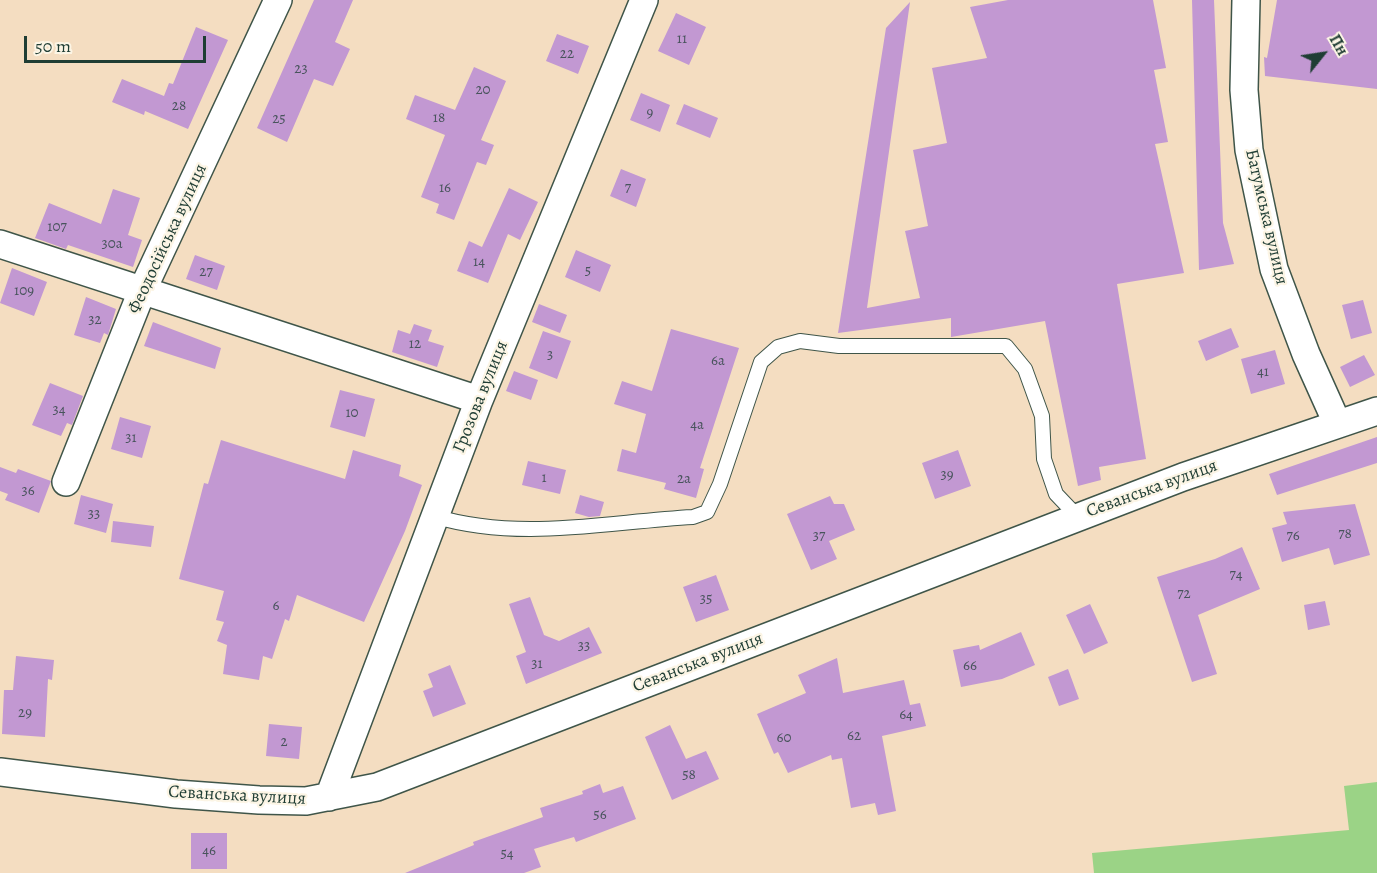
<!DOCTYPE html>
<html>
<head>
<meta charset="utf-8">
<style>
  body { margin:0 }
  #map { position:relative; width:1377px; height:873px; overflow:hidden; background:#f4ddc1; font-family:Alegreya,serif }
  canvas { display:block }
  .north { position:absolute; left:1293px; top:24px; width:60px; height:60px; -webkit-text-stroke:4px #fcf5e5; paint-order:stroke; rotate:60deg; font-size:16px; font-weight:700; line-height:24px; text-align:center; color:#1f3d34 }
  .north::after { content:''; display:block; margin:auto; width:21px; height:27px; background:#1f3d34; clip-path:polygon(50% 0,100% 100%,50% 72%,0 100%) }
  .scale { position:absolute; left:24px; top:36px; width:182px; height:27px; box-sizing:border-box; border:3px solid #1f3d34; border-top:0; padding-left:8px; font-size:18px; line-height:21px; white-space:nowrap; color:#1f3d34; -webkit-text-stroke:4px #fcf5e5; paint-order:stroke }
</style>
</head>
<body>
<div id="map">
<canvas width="1377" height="873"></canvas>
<div class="north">Пн</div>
<div class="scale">50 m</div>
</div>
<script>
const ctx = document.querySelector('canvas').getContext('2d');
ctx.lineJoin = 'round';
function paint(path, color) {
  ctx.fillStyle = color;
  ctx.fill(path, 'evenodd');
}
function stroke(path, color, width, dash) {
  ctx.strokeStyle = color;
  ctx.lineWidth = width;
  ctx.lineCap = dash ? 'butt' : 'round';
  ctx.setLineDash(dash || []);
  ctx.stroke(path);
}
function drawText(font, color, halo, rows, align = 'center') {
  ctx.font = font + ' Alegreya,serif';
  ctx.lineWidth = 4.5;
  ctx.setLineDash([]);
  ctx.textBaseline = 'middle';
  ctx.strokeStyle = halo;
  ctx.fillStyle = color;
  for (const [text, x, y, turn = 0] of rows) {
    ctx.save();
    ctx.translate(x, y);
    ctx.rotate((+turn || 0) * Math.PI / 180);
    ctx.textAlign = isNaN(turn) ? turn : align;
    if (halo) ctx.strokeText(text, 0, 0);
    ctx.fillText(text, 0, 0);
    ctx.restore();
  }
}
paint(new Path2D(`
  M1377,782V873H1094L1092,853L1349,830L1344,786Z`), '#9bd386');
paint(new Path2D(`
  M314,0H353L335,42L350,49L333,86L314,79L287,142L257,128Z
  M1008,0H1153L1166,68L1154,70L1168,142L1155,144L1184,273L1117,284L1146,459L1099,467L1101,480L1078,486L1045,321L951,337V318L838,333L886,28L910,2L867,308L920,298L905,231L928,226L913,150L947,143L932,68L987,58L970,7Z
  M1192,0H1214L1223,223L1234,264L1199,270Z
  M1277,0H1377V89L1265,76L1264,57L1267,58Z
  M676,13L706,27L689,65L658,51Z
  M196,27L228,40L188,129L145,111L144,115L112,102L122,79L164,96L169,83L173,84Z
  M557,34L589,46L578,74L546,61Z
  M474,67L506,81L481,140L494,145L486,165L477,162L454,220L436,213L439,204L421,197L445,135L406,119L415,95L455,110Z
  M641,93L670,105L660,132L630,120Z
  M684,104L718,118L710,138L676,124Z
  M621,169L646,179L636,207L610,196Z
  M509,188L538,202L520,240L508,234L488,283L457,271L469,241L482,247Z
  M113,189L140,198L128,235L142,240L133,267L68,245L66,249L35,238L49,203L101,224Z
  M576,250L611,265L600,292L565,277Z
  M195,255L225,266L217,290L186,279Z
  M12,268L47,282L34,316L0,303Z
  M86,297L116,309L108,335L104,333L100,343L74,335Z
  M1363,300L1372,333L1351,339L1342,305Z
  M539,304L567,315L560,333L532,322Z
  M153,322L221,348L215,369L144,346Z
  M414,324L432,330L428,341L444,346L437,367L392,352L398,330L410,334Z
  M1231,328L1239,347L1206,361L1198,341Z
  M671,329L739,348L700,468L704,469L696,498L664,489L666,483L617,471L622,449L636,453L646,414L614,404L622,381L652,391Z
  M543,331L571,341L557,379L529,368Z
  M1275,350L1285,384L1251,394L1241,359Z
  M1364,355L1375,375L1350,387L1340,367Z
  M514,371L538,380L531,400L506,391Z
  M50,383L83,396L72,425L67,423L61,436L32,425Z
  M340,390L375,399L365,437L330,427Z
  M120,417L151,426L142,458L111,449Z
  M1377,437V463L1277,495L1269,474Z
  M221,440L345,479L353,450L401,465L399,476L422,485L405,531L364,622L297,595L289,621L285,619L272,659L263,656L259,680L223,674L227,645L217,641L224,622L216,620L224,591L179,579L204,483L208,484Z
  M958,450L971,486L935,499L922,463Z
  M528,461L566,470L560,494L522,485Z
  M0,467L16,473L18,469L51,481L39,513L5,500L8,494L0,491Z
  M81,495L113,504L106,533L74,524Z
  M580,495L604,502L600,516L589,517L575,513Z
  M830,496L834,504H844L855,530L829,541L837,559L811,570L787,514Z
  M1355,504L1370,555L1334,565L1329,548L1282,562L1272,528L1287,524L1283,512Z
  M113,521L154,526L151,547L111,542Z
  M1242,547L1260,589L1198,615L1217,674L1192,682L1157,577L1215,559Z
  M716,575L729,610L696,622L683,587Z
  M530,597L544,635L559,641L589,627L602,653L526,684L516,656L526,652L509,604Z
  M1325,601L1330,625L1308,630L1304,605Z
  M1090,604L1108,643L1084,654L1066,615Z
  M1021,632L1035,665L1002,679L961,687L953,650L979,645L980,650Z
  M16,656L54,660L52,680L48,679L45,737L2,734L4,690H13Z
  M837,658L843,693L904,680L910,705L920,703L926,726L882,736L896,811L878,815L875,803L851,808L842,758L832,760L831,755L788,773L778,752L774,754L757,714L806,693L798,675Z
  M450,665L466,704L433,717L423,691L433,687L428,674Z
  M1068,669L1079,699L1059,706L1048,677Z
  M269,724L302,727L299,759L266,756Z
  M670,725L686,759L706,751L719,779L672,800L645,737Z
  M600,784L603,793L623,786L636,819L576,842L574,837L534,849L541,867L524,873H405L474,845L473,842L543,817L540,808L583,794L582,791Z
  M191,833H227V869H191Z`), '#c298d2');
const lane = new Path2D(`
  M433,516C521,542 604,522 693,517L707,512L720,484L761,362L778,347L800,341L839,346H1006L1025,369L1042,416L1044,459L1056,494L1077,516`);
const street = new Path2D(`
  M1246,0L1244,90L1249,150L1274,269L1306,354L1337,423
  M0,244L479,400
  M66,482L142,291L278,0
  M0,772L176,794L259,800L306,801L377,787L1183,477L1377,411
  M329,797L479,400L644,0`);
stroke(lane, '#3f5549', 16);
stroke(street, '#3f5549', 30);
stroke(lane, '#fff', 14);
stroke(street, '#fff', 27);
drawText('15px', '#48545c', null, [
  ["11",682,39],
  ["22",567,54],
  ["23",301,69],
  ["20",483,90],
  ["28",179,106],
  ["9",650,113],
  ["18",439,118],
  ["25",279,119],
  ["16",445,188],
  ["7",628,188],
  ["107",57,227],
  ["30а",112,244],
  ["14",479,262],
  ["5",588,271],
  ["27",206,272],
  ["109",24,291],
  ["32",95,320],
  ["12",415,344],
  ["3",550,355],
  ["6а",718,361],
  ["41",1263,372],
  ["34",59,410],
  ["10",352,413],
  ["4а",697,425],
  ["31",131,438],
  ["39",947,475],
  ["1",544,478],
  ["2а",684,479],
  ["36",28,491],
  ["33",94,514],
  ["78",1345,534],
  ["37",819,536],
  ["76",1293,536],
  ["74",1236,575],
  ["72",1184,594],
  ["35",706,599],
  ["6",276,606],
  ["33",584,646],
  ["31",537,664],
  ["66",970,666],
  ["29",25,713],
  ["64",906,715],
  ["62",854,736],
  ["60",784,738],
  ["2",284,742],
  ["58",689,775],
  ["56",600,815],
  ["46",209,851],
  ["54",507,854]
]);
drawText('18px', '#1f3d34', '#fcf5e5', [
  ["Батумська вулиця",1266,217,77],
  ["Феодосійська вулиця",168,239,-65],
  ["Грозова вулиця",481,397,-68],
  ["Севанська вулиця",1152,489,-20],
  ["Севанська вулиця",698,663,-21],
  ["Севанська вулиця",237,796,3]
]);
</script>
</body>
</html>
